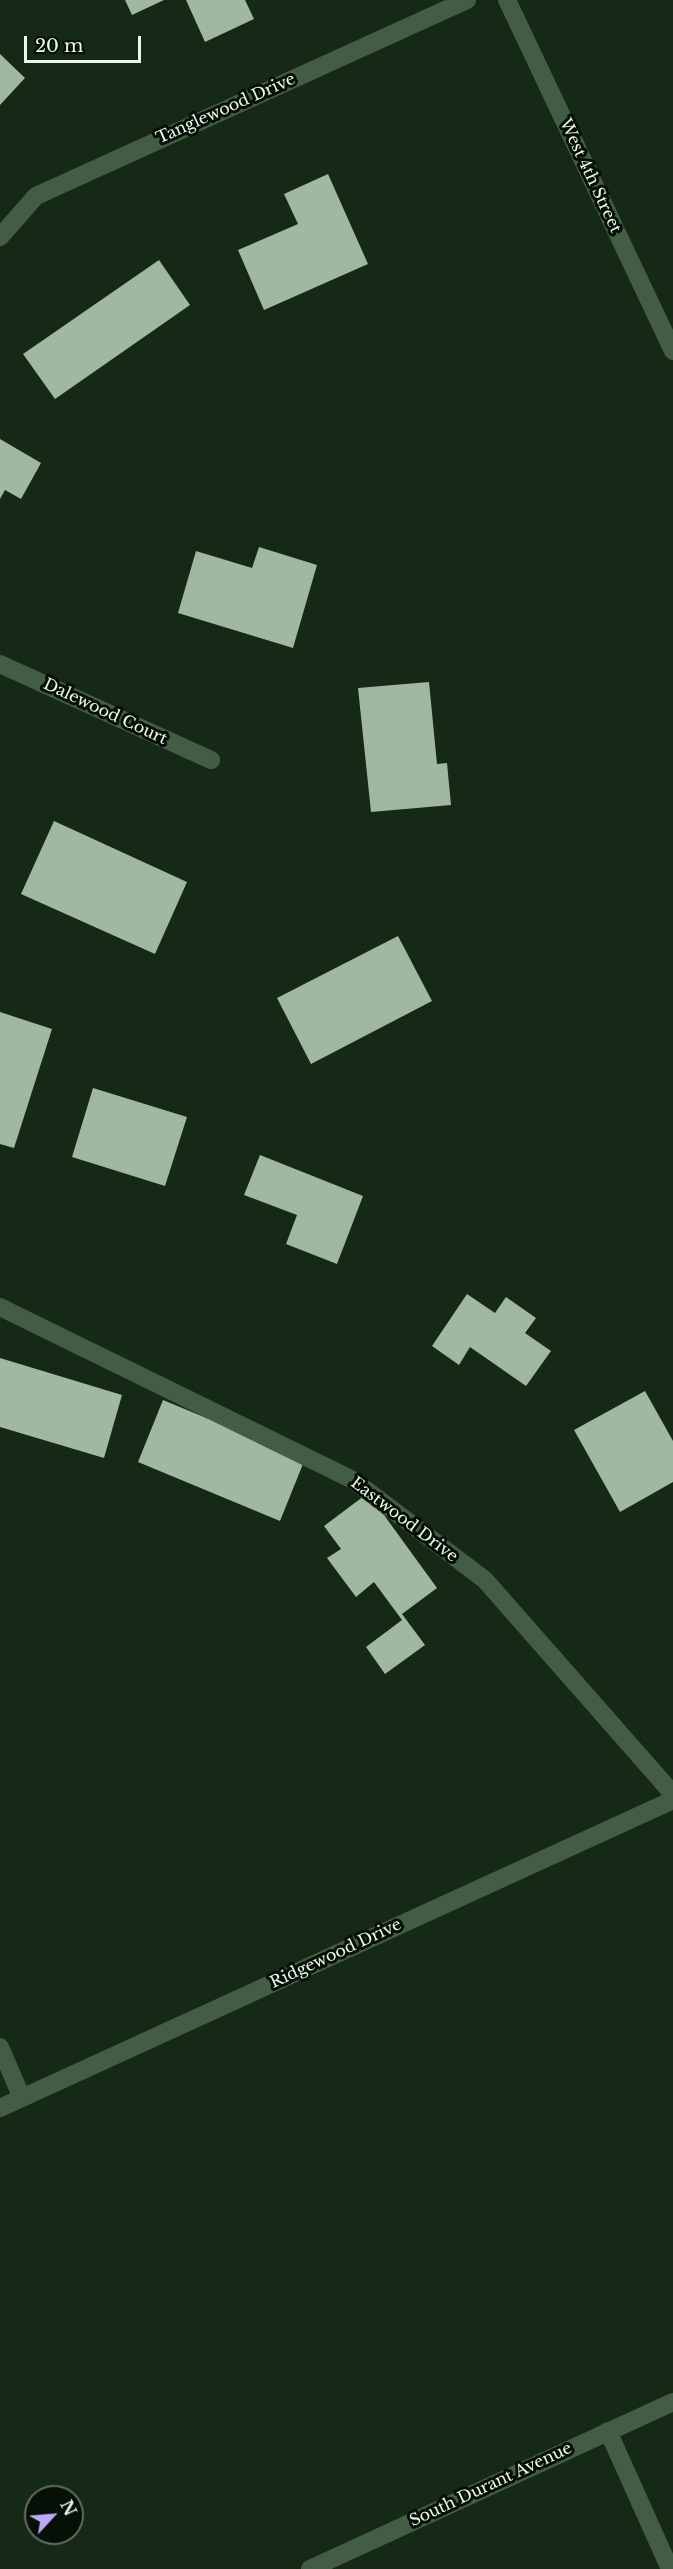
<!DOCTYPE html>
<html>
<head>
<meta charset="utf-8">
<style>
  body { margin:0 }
  #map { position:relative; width:673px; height:2569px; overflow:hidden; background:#152916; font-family:"Libre Baskerville",serif }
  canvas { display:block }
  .north { position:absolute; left:24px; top:2485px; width:60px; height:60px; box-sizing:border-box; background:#071007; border:2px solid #626c62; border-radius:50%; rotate:64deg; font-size:16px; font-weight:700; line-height:24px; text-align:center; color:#eaf7ea }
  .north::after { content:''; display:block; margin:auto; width:21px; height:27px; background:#bda9f5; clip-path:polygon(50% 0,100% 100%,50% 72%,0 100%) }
  .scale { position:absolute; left:24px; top:36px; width:117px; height:27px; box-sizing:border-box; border:3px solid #eaf7ea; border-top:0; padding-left:8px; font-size:18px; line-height:21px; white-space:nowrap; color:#eaf7ea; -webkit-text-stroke:4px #071007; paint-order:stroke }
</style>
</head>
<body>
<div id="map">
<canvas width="673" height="2569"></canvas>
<div class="north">N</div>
<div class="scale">20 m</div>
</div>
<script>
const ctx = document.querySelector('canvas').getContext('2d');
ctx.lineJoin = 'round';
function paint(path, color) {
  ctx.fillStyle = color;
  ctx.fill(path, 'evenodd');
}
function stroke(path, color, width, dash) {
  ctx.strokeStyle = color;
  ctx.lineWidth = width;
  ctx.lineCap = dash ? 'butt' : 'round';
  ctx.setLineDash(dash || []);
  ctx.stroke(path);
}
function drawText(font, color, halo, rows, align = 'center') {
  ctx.font = font + ' "Libre Baskerville",serif';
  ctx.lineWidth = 6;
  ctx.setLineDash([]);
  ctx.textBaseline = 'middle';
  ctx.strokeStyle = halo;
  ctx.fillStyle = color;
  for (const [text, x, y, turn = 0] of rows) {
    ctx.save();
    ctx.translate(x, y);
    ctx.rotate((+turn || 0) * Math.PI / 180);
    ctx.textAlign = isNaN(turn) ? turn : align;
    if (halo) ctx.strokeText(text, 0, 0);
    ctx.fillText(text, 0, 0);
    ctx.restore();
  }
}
paint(new Path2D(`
  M125,0H164L132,15Z
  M186,0H245L254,19L205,42Z
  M0,54L25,78L0,105Z
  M328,174L368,264L264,310L238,250L298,224L284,194Z
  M159,260L190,305L55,399L23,354Z
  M0,439L41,463L21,499L5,490L0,499Z
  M259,547L317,565L293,648L178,613L196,551L252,568Z
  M429,682L437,764L447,763L451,805L371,812L358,688Z
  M54,821L187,882L155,954L21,894Z
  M398,936L432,1001L311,1064L277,998Z
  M0,1012L52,1029L14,1148L0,1144Z
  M93,1088L187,1117L165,1186L72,1157Z
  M260,1155L363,1196L337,1264L286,1244L297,1215L244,1195Z
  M467,1294L495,1313L506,1297L536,1318L525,1333L551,1351L526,1386L470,1347L459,1365L432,1346Z
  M0,1358L122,1395L104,1458L0,1427Z
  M645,1391L673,1441V1482L620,1512L574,1430Z
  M163,1400L305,1459L280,1521L138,1462Z
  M368,1493L437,1588L402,1614L425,1645L385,1674L366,1647L402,1620L374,1582L356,1597L327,1558L341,1549L324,1526Z`), '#9fb89f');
stroke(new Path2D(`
  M507,0L673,351
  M0,237L36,196L467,0
  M0,664L211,760
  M0,1307L353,1480L485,1580L673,1794
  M0,2047L22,2098
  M0,2108L673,1800
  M608,2431L670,2569
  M310,2569L673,2402`), '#435d44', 18);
drawText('16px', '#eaf7ea', '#071007', [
  ["Tanglewood Drive",226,109,-24],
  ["West 4th Street",590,176,65],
  ["Dalewood Court",105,712,25],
  ["Eastwood Drive",404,1520,37],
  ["Ridgewood Drive",336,1954,-25],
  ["South Durant Avenue",491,2485,-25]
]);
</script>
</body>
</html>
